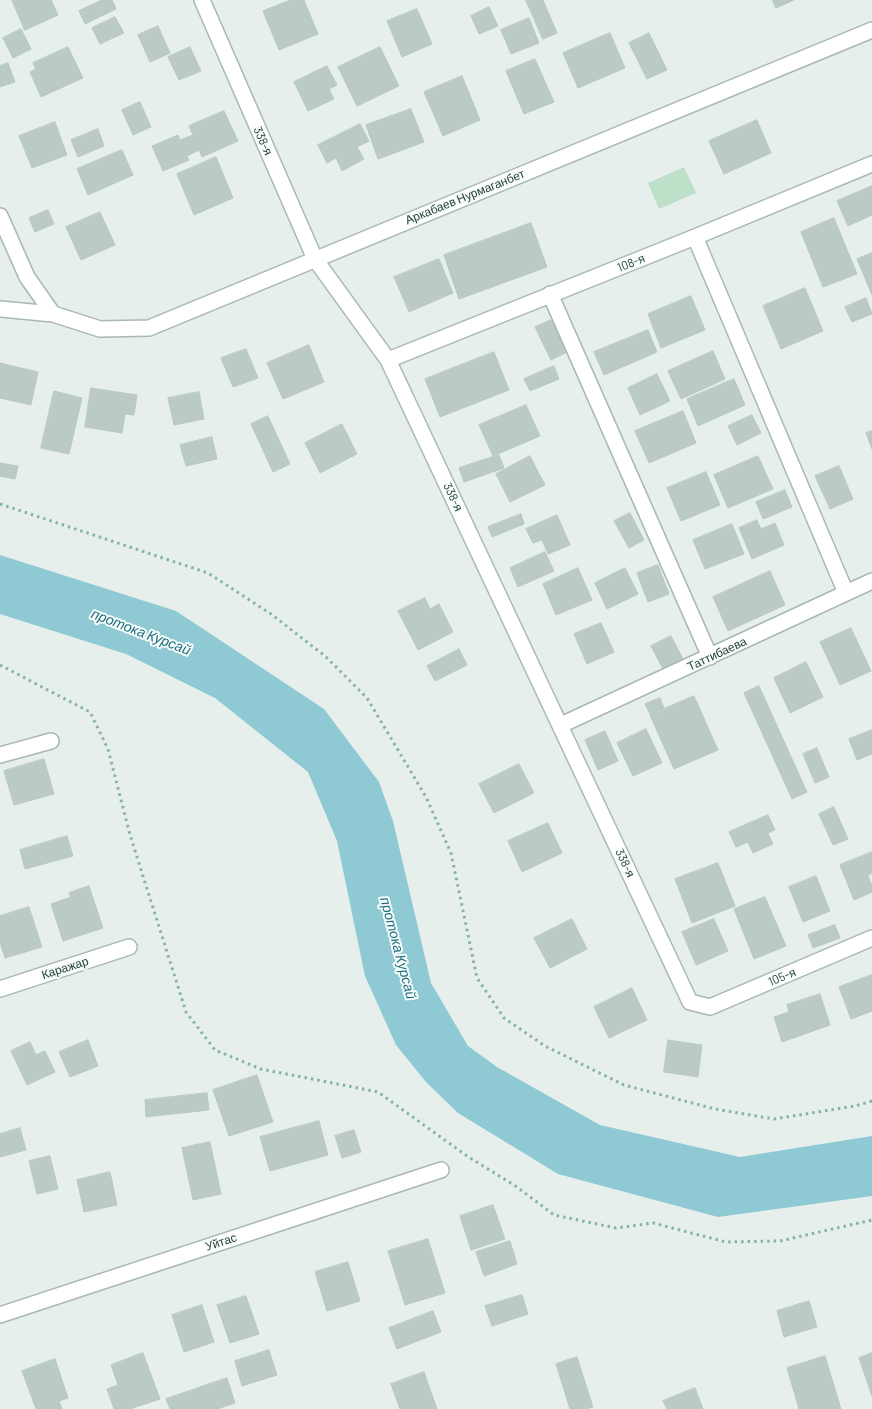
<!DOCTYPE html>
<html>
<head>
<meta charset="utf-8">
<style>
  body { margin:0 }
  canvas { display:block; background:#e6efeb }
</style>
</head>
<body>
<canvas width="872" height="1409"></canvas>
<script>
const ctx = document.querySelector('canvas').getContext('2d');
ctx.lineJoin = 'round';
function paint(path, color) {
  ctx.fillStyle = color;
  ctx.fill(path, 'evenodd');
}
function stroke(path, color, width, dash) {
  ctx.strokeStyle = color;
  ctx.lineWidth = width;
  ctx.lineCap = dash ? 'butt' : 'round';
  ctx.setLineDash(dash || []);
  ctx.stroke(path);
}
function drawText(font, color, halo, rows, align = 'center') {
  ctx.font = font + ' Barlow,sans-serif';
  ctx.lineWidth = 4;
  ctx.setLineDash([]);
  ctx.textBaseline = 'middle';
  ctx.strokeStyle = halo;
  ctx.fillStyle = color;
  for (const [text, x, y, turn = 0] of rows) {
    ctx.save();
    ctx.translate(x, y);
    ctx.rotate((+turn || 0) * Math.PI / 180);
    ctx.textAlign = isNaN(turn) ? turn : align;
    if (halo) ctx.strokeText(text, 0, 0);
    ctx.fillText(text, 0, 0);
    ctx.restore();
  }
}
paint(new Path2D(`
  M684,167L696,193L659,209L648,183Z`), '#bfe0c8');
paint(new Path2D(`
  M0,555L176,611L324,709L379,782L393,821L431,983L468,1046L497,1067L600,1125L740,1157L872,1136V1196L718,1217L558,1174L458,1113L426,1082L396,1045L365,976L337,841L308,772L215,698L126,654L0,614Z`), '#8ec9d4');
const building = new Path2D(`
  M12,0H51L58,15L25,30Z
  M102,0H112L116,9L85,24L79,11Z
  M291,0H304L318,34L279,50L263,11Z
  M526,0H543L557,33L543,39Z
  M773,0H794L776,8Z
  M489,7L498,26L479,34L471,16Z
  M417,9L432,44L402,57L387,21Z
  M115,17L124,33L100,44L92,28Z
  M529,18L539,43L511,54L501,30Z
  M158,26L170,53L150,62L138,35Z
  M21,29L31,49L13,58L3,38Z
  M610,33L625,68L578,88L563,53Z
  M649,33L667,70L647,79L629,43Z
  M68,47L83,78L41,97L30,72L36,69L33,63Z
  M190,47L201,71L179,80L168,57Z
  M380,47L399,86L357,106L338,67Z
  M535,59L554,102L524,114L506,71Z
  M8,63L15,82L0,87V66Z
  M327,66L337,85L329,89L334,99L308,111L294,82Z
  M462,76L480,120L443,136L424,92Z
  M140,102L151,127L133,135L122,110Z
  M411,109L424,142L378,159L366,125Z
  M224,111L238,141L202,157L199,150L187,156L189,160L163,171L152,146L178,135L180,140L193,135L189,126Z
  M757,120L771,153L724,174L709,141Z
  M55,122L67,155L32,168L19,136Z
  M360,124L369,141L357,147L364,159L342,171L336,158L327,163L318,145Z
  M98,129L104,146L78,157L71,140Z
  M122,150L133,175L88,195L77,169Z
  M216,157L233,198L194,215L177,174Z
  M872,186V215L848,226L837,201Z
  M48,210L54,224L35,232L29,218Z
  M100,212L115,245L81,260L66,227Z
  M834,218L857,274L823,287L801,232Z
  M531,223L547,267L459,299L444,255Z
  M872,253V295L857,259Z
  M439,259L453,293L409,312L394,277Z
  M805,288L823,331L781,349L763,306Z
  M691,296L705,330L661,348L648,314Z
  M866,298L872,314L852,322L845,307Z
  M551,320L567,352L551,360L535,327Z
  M648,330L657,352L604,375L594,352Z
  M309,345L324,382L283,399L267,363Z
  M246,349L258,378L233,387L221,358Z
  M713,351L725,379L681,399L668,371Z
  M494,352L509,390L440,417L425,379Z
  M0,363L38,372L31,405L0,398Z
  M554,366L559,379L530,391L524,379Z
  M657,374L670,401L640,415L628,388Z
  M734,379L745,405L698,426L687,399Z
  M91,388L137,395L134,415L125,414L122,433L85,427Z
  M54,391L82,398L69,454L41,448Z
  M199,392L204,419L174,425L168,398Z
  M526,405L540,436L493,456L479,425Z
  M683,411L696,443L649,463L635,431Z
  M752,415L761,433L737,445L728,426Z
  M268,416L290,464L273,472L251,424Z
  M342,424L357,454L320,473L305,443Z
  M872,431V449L866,433Z
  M212,437L217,459L186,466L180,445Z
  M499,455L504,468L464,482L459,468Z
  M530,456L545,485L510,502L496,474Z
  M758,456L773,489L728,508L714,475Z
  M0,463L18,466L15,479L0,476Z
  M839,466L853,499L830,509L815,476Z
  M706,472L720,505L681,521L667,488Z
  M785,490L792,507L763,519L756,502Z
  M630,513L644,540L629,548L614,521Z
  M521,514L524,524L492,537L488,527Z
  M557,515L570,545L548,554L542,540L533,543L526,529Z
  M757,520L761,529L775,523L784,545L752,559L739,528Z
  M732,524L744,554L705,569L693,540Z
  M545,552L554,571L518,587L510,568Z
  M658,565L669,594L648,602L637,573Z
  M578,568L592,600L556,615L543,584Z
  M625,568L638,594L607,609L595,583Z
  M770,571L785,605L728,631L713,597Z
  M425,598L430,609L439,604L453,632L418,650L398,611Z
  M601,623L614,652L587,664L574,634Z
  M851,628L871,671L840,685L820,642Z
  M671,636L683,659L663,669L651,646Z
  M459,649L467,665L435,681L427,666Z
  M806,662L823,697L790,713L774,678Z
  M759,686L807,792L792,799L744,693Z
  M694,696L718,750L674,769L650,715Z
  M660,698L664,708L650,714L645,704Z
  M646,729L662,763L633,776L617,743Z
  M872,730V754L857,760L849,739Z
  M605,731L618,761L598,770L585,740Z
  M817,748L829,777L815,783L803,754Z
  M44,759L54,794L14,805L4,771Z
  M519,764L534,793L494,813L479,784Z
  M834,807L848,839L833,845L819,814Z
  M768,815L775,830L768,833L773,844L753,853L748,842L736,847L729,832Z
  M548,823L562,853L522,872L508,841Z
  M67,836L73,856L25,869L20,850Z
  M872,852V873L868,875L872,886V892L854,900L840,865Z
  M718,863L735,906L692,923L675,879Z
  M816,876L830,911L803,922L789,887Z
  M89,886L103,928L63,941L51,904L71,897L69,893Z
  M765,897L786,946L754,959L734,909Z
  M29,907L42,947L5,958L0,942V916Z
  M572,919L587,949L550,968L534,938Z
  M714,919L728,951L696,965L682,932Z
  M835,925L840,938L813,948L808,935Z
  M872,975V1011L851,1019L839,987Z
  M632,988L647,1020L609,1038L594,1007Z
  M820,994L830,1025L782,1042L774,1017L789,1012L787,1005Z
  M88,1040L98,1066L70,1077L59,1052Z
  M668,1040L702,1045L698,1077L664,1072Z
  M30,1042L36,1055L45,1051L55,1072L27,1085L11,1051Z
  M257,1075L273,1122L229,1136L213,1090Z
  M207,1093L209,1110L146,1117L145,1100Z
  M319,1121L328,1155L270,1171L260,1137Z
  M20,1128L26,1150L0,1157V1134Z
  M354,1130L361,1152L342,1158L335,1136Z
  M210,1142L221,1194L193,1200L182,1148Z
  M50,1156L58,1189L37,1194L29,1161Z
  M110,1172L117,1205L84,1212L77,1180Z
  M493,1205L505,1239L471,1250L460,1216Z
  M428,1239L445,1293L405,1305L388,1251Z
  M510,1241L517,1264L484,1276L476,1252Z
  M348,1262L360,1301L327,1311L315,1272Z
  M522,1295L528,1314L492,1326L485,1306Z
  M246,1296L259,1334L230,1343L217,1305Z
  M809,1301L817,1327L784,1337L777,1311Z
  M202,1305L214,1342L184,1352L172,1315Z
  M433,1311L441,1332L397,1349L389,1328Z
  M269,1350L277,1375L242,1386L235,1361Z
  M143,1353L160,1399L130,1409H114L107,1389L118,1385L111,1365Z
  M872,1353V1396L859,1358Z
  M825,1356L841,1409H799L787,1368Z
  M577,1357L593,1407L586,1409H570L556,1364Z
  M55,1359L68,1398L59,1401L62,1409H36L22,1371Z
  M424,1372L437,1409H400L391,1384Z
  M227,1378L235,1403L217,1409H170L166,1399Z
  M695,1388L703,1409H667L663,1401Z`);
paint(building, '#bbcac4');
stroke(building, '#b8c9c2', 1);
const minor = new Path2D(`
  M202,0L315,259L388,360L690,1002L710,1007L872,938
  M0,216L27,277L53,314
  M695,237L846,593
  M550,294L710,657
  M0,309L53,314L100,329L149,328L872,30
  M388,360L695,237L872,164
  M561,725L872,581
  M0,755L51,741
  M0,989L129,947
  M0,1315L441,1170`);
stroke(minor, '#a8b8b2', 18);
stroke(new Path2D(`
  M0,504L208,573L271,614L325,656L367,698L426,797L451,853L477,978L504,1018L545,1046L624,1085L715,1109L774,1119L855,1106L872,1101
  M0,665L90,712L108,749L130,835L186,1012L215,1050L261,1069L378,1092L467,1156L517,1187L554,1215L616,1228L653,1223L726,1242L780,1241L872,1220`), '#86b3a5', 3, [2.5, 4]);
stroke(minor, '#fff', 15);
drawText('12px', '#24423a', '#f7fbf9', [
  ["338-я",263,141,66],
  ["Аркабаев Нурмаганбет",465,197,-22],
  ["108-я",631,263,-22],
  ["338-я",453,497,65],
  ["Таттибаева",717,654,-25],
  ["338-я",625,863,65],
  ["Каражар",65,968,-18],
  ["105-я",782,977,-23],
  ["Уйтас",221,1242,-18]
]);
drawText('italic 14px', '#1c6f80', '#f7fbf9', [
  ["протока Курсай",141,632,21],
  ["протока Курсай",398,948,75]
]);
</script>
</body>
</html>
